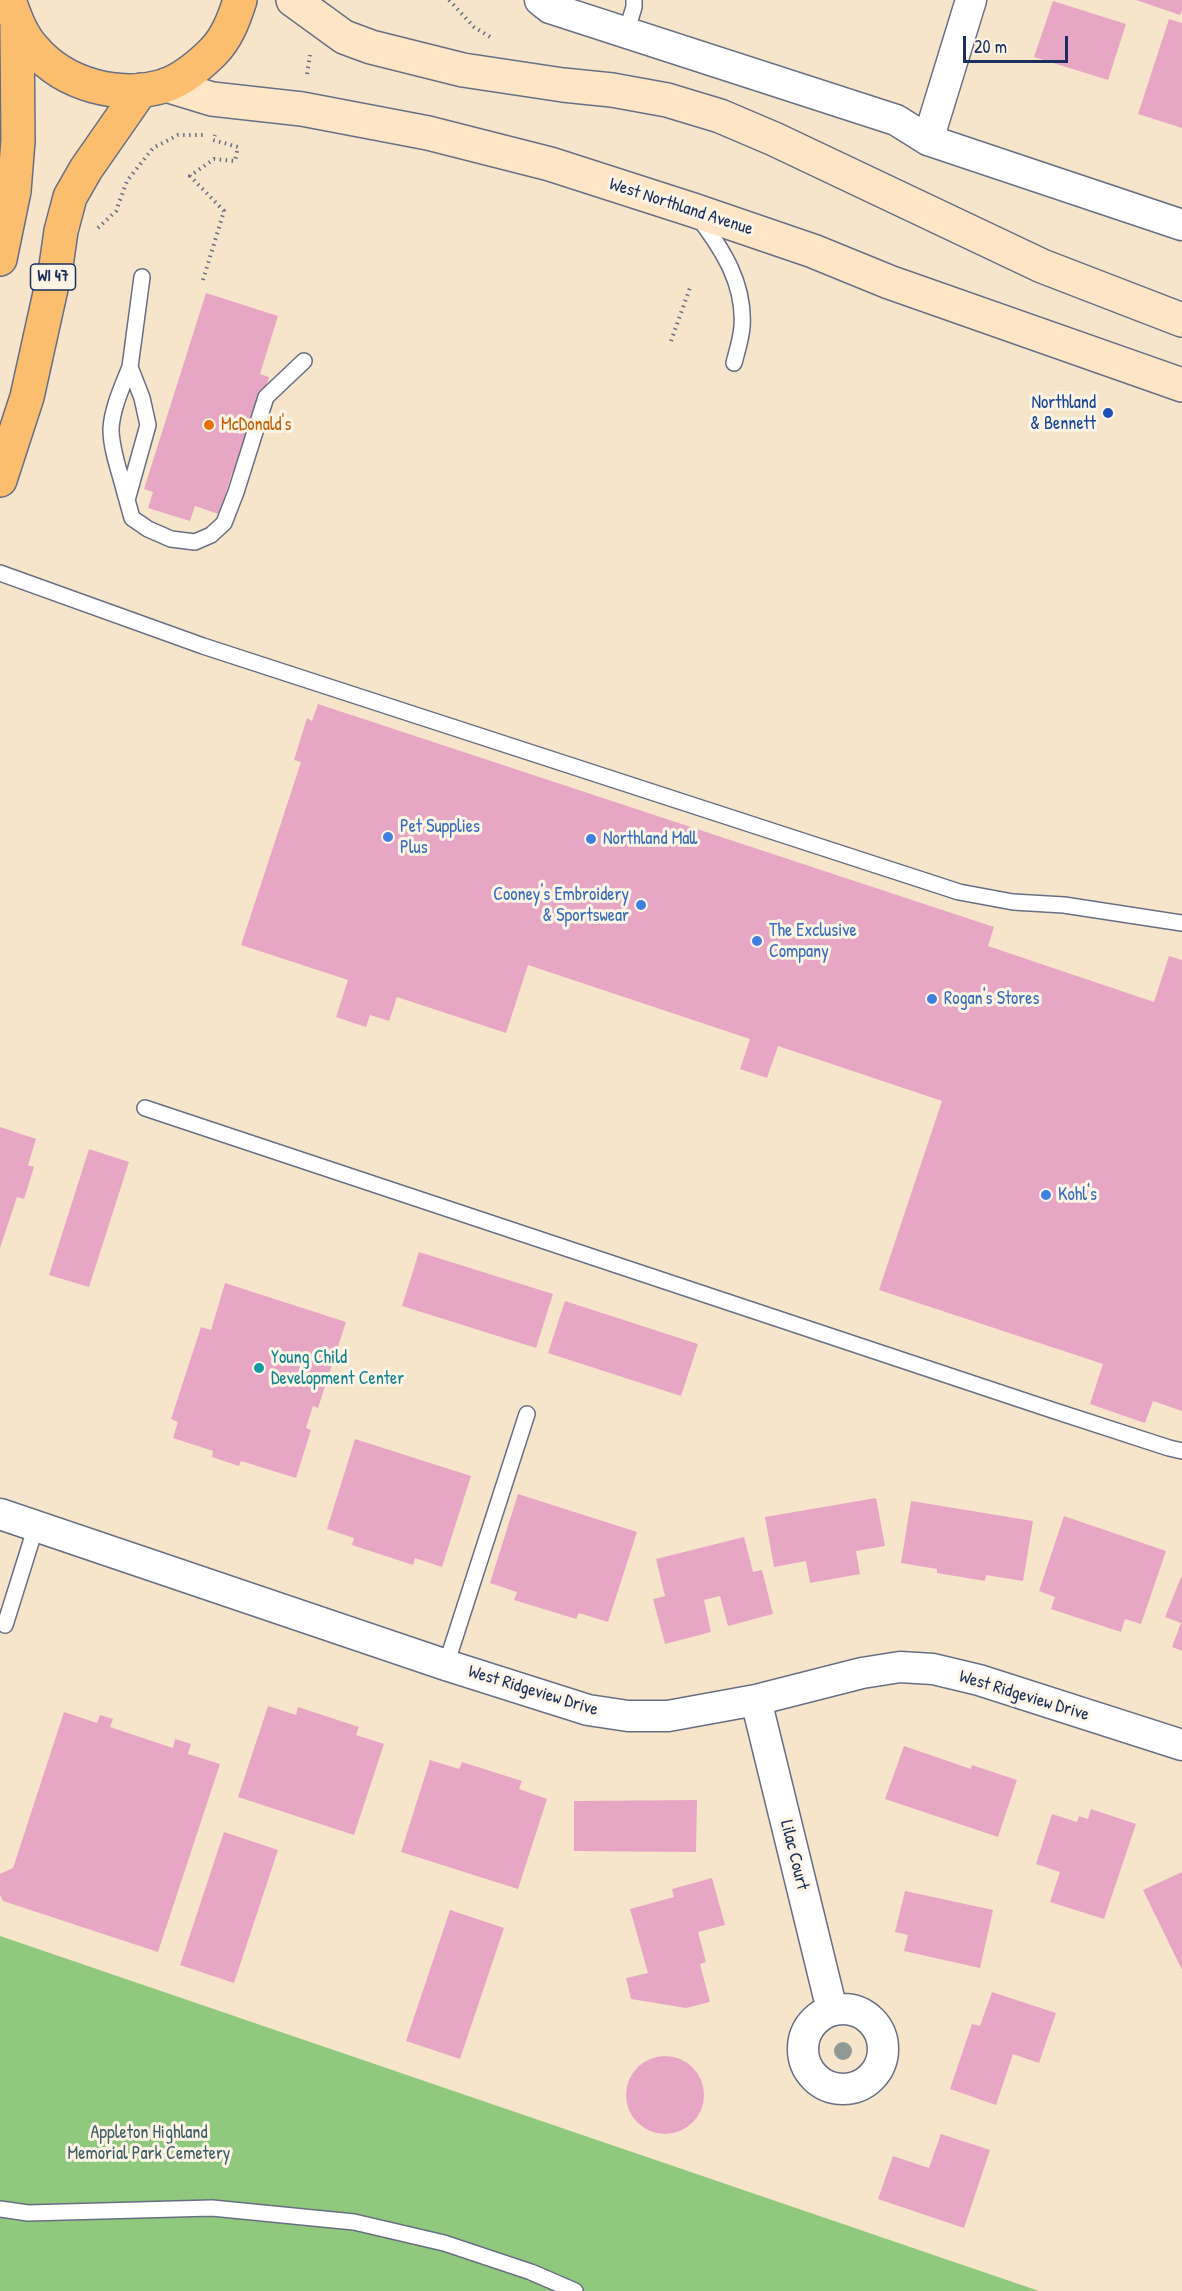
<!DOCTYPE html>
<html>
<head>
<meta charset="utf-8">
<style>
  body { margin:0 }
  #map { position:relative; width:1182px; height:2291px; overflow:hidden; background:#f7e5cb; font-family:"Patrick Hand",sans-serif }
  canvas { display:block }
  .scale { position:absolute; left:963px; top:36px; width:105px; height:27px; box-sizing:border-box; border:3px solid #1b2f5e; border-top:0; padding-left:8px; font-size:18px; line-height:21px; white-space:nowrap; color:#1b2f5e; -webkit-text-stroke:4px #fcf5e5; paint-order:stroke }
</style>
</head>
<body>
<div id="map">
<canvas width="1182" height="2291"></canvas>
<div class="scale">20 m</div>
</div>
<script>
const ctx = document.querySelector('canvas').getContext('2d');
ctx.lineJoin = 'round';
function paint(path, color) {
  ctx.fillStyle = color;
  ctx.fill(path, 'evenodd');
}
function stroke(path, color, width, dash) {
  ctx.strokeStyle = color;
  ctx.lineWidth = width;
  ctx.lineCap = dash ? 'butt' : 'round';
  ctx.setLineDash(dash || []);
  ctx.stroke(path);
}
function drawText(font, color, halo, rows, align = 'center') {
  ctx.font = font + ' "Patrick Hand",sans-serif';
  ctx.lineWidth = 6;
  ctx.setLineDash([]);
  ctx.textBaseline = 'middle';
  ctx.strokeStyle = halo;
  ctx.fillStyle = color;
  for (const [text, x, y, turn = 0] of rows) {
    ctx.save();
    ctx.translate(x, y);
    ctx.rotate((+turn || 0) * Math.PI / 180);
    ctx.textAlign = isNaN(turn) ? turn : align;
    if (halo) ctx.strokeText(text, 0, 0);
    ctx.fillText(text, 0, 0);
    ctx.restore();
  }
}
paint(new Path2D(`
  M0,1936L1039,2291H0Z`), '#90c97d');
paint(new Path2D(`
  M1136,0H1182V10L1180,15Z
  M1053,1L1126,24L1108,80L1034,57Z
  M1169,19L1182,23V128L1138,114Z
  M206,293L278,316L260,374L269,377L239,476L232,473L219,514L195,506L190,521L148,508L153,492L144,489Z
  M318,704L994,927L988,946L1154,1002L1169,956L1182,960V1411L1153,1401L1145,1423L1090,1404L1103,1364L879,1290L942,1101L778,1046L767,1078L740,1069L750,1039L528,965L506,1033L397,997L389,1021L370,1015L366,1027L336,1017L348,980L241,945L301,762L294,760L307,718L312,721Z
  M0,1127L36,1139L28,1165L34,1167L24,1199L17,1197L0,1248Z
  M89,1149L129,1162L89,1287L49,1275Z
  M419,1252L553,1294L536,1348L402,1306Z
  M225,1283L346,1322L318,1408L313,1406L306,1428L311,1430L296,1478L241,1461L239,1466L212,1457L213,1451L173,1438L178,1422L171,1419L201,1327L211,1330Z
  M565,1301L698,1344L681,1396L548,1353Z
  M355,1439L471,1476L442,1567L415,1558L413,1565L352,1545L354,1538L327,1529Z
  M518,1494L637,1532L608,1622L579,1613L576,1619L514,1600L517,1592L490,1583Z
  M876,1498L885,1546L856,1551L860,1574L810,1583L806,1561L774,1567L765,1517Z
  M911,1501L1033,1521L1023,1581L986,1575L985,1581L937,1573V1569L901,1563Z
  M1064,1516L1166,1551L1141,1624L1125,1619L1121,1632L1051,1609L1055,1597L1039,1591Z
  M744,1537L753,1572L762,1570L773,1614L728,1626L720,1596L704,1600L711,1632L665,1644L653,1599L665,1596L656,1559Z
  M1182,1575V1651L1172,1647L1181,1623L1165,1617Z
  M268,1706L296,1715L298,1707L359,1727L356,1735L384,1744L354,1835L238,1797Z
  M64,1712L97,1723L100,1715L113,1719L110,1727L173,1748L175,1739L191,1744L188,1754L220,1764L158,1952L3,1901L0,1895V1874L13,1868Z
  M904,1746L971,1769L972,1765L1017,1780L998,1837L885,1799Z
  M430,1760L459,1769L462,1762L522,1781L519,1789L547,1799L518,1889L401,1852Z
  M697,1800L696,1852L574,1851V1801Z
  M1091,1809L1136,1824L1104,1919L1050,1902L1060,1872L1036,1864L1052,1814L1077,1822L1079,1816L1088,1819Z
  M224,1832L278,1850L234,1983L180,1965Z
  M1182,1872V1970L1143,1890Z
  M712,1878L725,1925L698,1932L706,1962L700,1964L710,2002L686,2008L631,1999L626,1978L648,1973L630,1909L674,1897L672,1889Z
  M905,1891L993,1910L980,1968L904,1951L908,1935L895,1932Z
  M450,1910L504,1928L460,2059L406,2041Z
  M992,1992L1056,2013L1039,2063L1013,2054L996,2105L950,2089L972,2024L980,2026Z
  M626 2095a39 39 0 1 1 78 0a39 39 0 1 1-78 0Z
  M941,2134L990,2150L964,2228L878,2199L893,2156L929,2168Z`), '#e8a6c5');
const service = new Path2D(`
  M626,33L634,7V0
  M698,217C723,250 745,284 742,327C741,339 737,351 734,363
  M142,277L130,367L142,398L148,425L127,500L132,518L148,529L171,539L195,542L211,535L224,523L236,492L266,397L304,361
  M126,497C121,475 111,451 111,429C112,408 123,385 130,367
  M0,573L203,646L959,892L1013,902L1064,905L1182,923
  M145,1108L1052,1410L1169,1448L1182,1451
  M5,1625L36,1526
  M446,1665L527,1414
  M0,2209L28,2213L212,2208L354,2222L444,2243L531,2272L575,2291`);
const minor = new Path2D(`
  M540,0L550,8L896,120L928,140L1182,225
  M928,140L971,0
  M0,1514L446,1665L588,1710L628,1716H668L756,1700L862,1673L900,1667L933,1669L979,1680L1182,1745
  M756,1700L832,2010
  M803 2049a40 40 0 1 1 80 0a40 40 0 1 1-80 0Z`);
const secondary = new Path2D(`
  M293,0L344,37L371,47L463,70L563,85L612,90L667,100L720,116L774,139L1042,266L1182,320
  M166,85L212,99L302,109L428,133L550,164L693,210L813,251L889,282L1182,385`);
const primary = new Path2D(`
  M9,0C15,17 21,35 34,49C65,85 118,99 164,86C181,80 200,65 213,52C227,38 234,19 240,0
  M0,259L14,191L18,141L17,23
  M0,480L27,397L56,266L61,231L70,197L86,169L141,90`);
stroke(service, '#686f84', 18);
stroke(minor, '#686f84', 33);
stroke(secondary, '#686f84', 36);
stroke(primary, '#686f84', 36);
stroke(new Path2D(`
  M449,0L474,27L492,38
  M307,74L310,55
  M98,228L116,211L127,181L153,148L178,135H206
  M203,280L224,211L190,176L214,159L235,161L238,147L213,140L215,135
  M671,341L691,285`), '#686f84', 4, [1.5, 4.5]);
stroke(service, '#fff', 15);
stroke(minor, '#fff', 30);
stroke(secondary, '#fde5c5', 33);
stroke(primary, '#fabe6e', 33);
ctx.fillStyle = '#919a94';
for (const [x, y] of [
  [843,2051]
]) {
  ctx.beginPath();
  ctx.arc(x, y, 9, 0, 2 * Math.PI);
  ctx.fill();
}
for (const [x, y, r, color] of [
  [1108,413,6,"#1a4fb4"],
  [209,425,6,"#e8710a"],
  [388,837,6,"#3f7fe0"],
  [591,839,6,"#3f7fe0"],
  [641,905,6,"#3f7fe0"],
  [757,941,6,"#3f7fe0"],
  [932,999,6,"#3f7fe0"],
  [1046,1195,6,"#3f7fe0"],
  [259,1368,6,"#0f9aa8"]
]) {
  const dot = new Path2D();
  dot.arc(x, y, r, 0, 2 * Math.PI);
  ctx.fillStyle = color;
  ctx.fill(dot);
  stroke(dot, '#fcf5e5', 2);
}
for (const [x, y, w] of [
  [53,277,45]
]) {
  const box = new Path2D();
  box.roundRect(x - w / 2, y - 13, w, 26, 4.5);
  ctx.fillStyle = '#fcf5e5';
  ctx.fill(box);
  stroke(box, '#1b2f5e', 1.5);
}
drawText('bold 16px', '#1b2f5e', null, [
  ["WI 47",53,277]
]);
drawText('18px', '#1b2f5e', '#fcf5e5', [
  ["West Northland Avenue",681,207,18],
  ["West Ridgeview Drive",533,1691,17],
  ["West Ridgeview Drive",1024,1696,17],
  ["Lilac Court",794,1855,76]
]);
drawText('18px', '#164399', '#fcf5e5', [
  ["Northland",1096,403],
  ["& Bennett",1096,424]
], 'right');
drawText('18px', '#c56008', '#fcf5e5', [
  ["McDonald's",221,425]
], 'left');
drawText('18px', '#366cbe', '#fcf5e5', [
  ["Pet Supplies",400,827],
  ["Plus",400,848],
  ["Northland Mall",603,839],
  ["Cooney's Embroidery",629,895,"right"],
  ["& Sportswear",629,916,"right"],
  ["The Exclusive",769,931],
  ["Company",769,952],
  ["Rogan's Stores",944,999],
  ["Kohl's",1058,1195]
], 'left');
drawText('18px', '#0d838f', '#fcf5e5', [
  ["Young Child",271,1358],
  ["Development Center",271,1379]
], 'left');
drawText('18px', '#3e5d67', '#fcf5e5', [
  ["Appleton Highland",149,2133],
  ["Memorial Park Cemetery",149,2154]
]);
</script>
</body>
</html>
